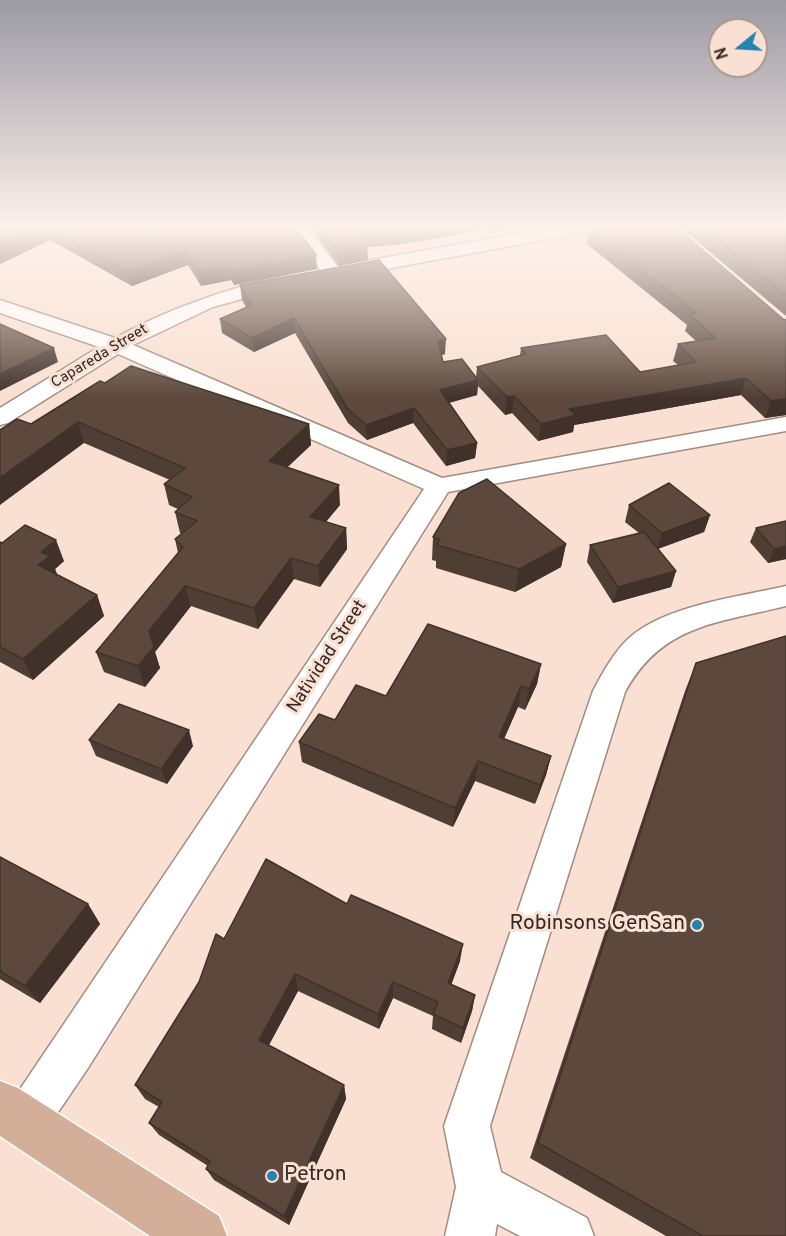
<!DOCTYPE html>
<html>
<head>
<meta charset="utf-8">
<style>
  body { margin:0 }
  #map { position:relative; width:786px; height:1236px; overflow:hidden; background:#fae0d2; font-family:Overpass,sans-serif }
  canvas { display:block }
  .north { position:absolute; left:708px; top:18px; width:60px; height:60px; box-sizing:border-box; background:#fae0d2; border:2px solid #aa978c; border-radius:50%; rotate:252deg; font-size:16px; font-weight:700; line-height:24px; text-align:center; color:#322924 }
  .north::after { content:''; display:block; margin:auto; width:21px; height:27px; background:#2185af; clip-path:polygon(50% 0,100% 100%,50% 72%,0 100%) }
</style>
</head>
<body>
<div id="map">
<canvas width="786" height="1236"></canvas>
<div class="north">N</div>
</div>
<script>
const ctx = document.querySelector('canvas').getContext('2d');
ctx.lineJoin = 'round';
function stroke(path, color, width, dash) {
  ctx.strokeStyle = color;
  ctx.lineWidth = width;
  ctx.lineCap = dash ? 'butt' : 'round';
  ctx.setLineDash(dash || []);
  ctx.stroke(path);
}
function paint(path, color) {
  ctx.fillStyle = color;
  ctx.fill(path, 'evenodd');
}
function drawText(font, color, halo, rows, align = 'center') {
  ctx.font = font + ' Overpass,sans-serif';
  ctx.lineWidth = 6;
  ctx.setLineDash([]);
  ctx.textBaseline = 'middle';
  ctx.strokeStyle = halo;
  ctx.fillStyle = color;
  for (const [text, x, y, turn = 0] of rows) {
    ctx.save();
    ctx.translate(x, y);
    ctx.rotate((+turn || 0) * Math.PI / 180);
    ctx.textAlign = isNaN(turn) ? turn : align;
    if (halo) ctx.strokeText(text, 0, 0);
    ctx.fillText(text, 0, 0);
    ctx.restore();
  }
}
const minor = new Path2D(`
  M562,226H600L592,231L332,279L325,277L294,233L297,229H309L337,266Z
  M282,276L289,278L292,282L289,286L213,307L133,345L442,478L786,417V431L448,492L88,1068L40,1139L24,1146L8,1139L1,1123L8,1107L424,489L118,354L8,423L0,425V408L99,347L0,313V300L115,338C168,309 223,290 282,276Z
  M786,586V606C718,623 662,624 625,692L490,1126L501,1172L587,1218L594,1236H520L497,1224L495,1236H445L456,1187L444,1126L593,691C603,672 614,652 629,638C666,605 739,597 786,586Z`);
const major = new Path2D(`
  M0,1081L18,1088L219,1216L227,1236H150L0,1136Z`);
stroke(minor, '#a38b7e', 3);
stroke(major, '#fff', 3);
paint(minor, '#fff');
paint(major, '#d3af99');
paint(new Path2D(`
  M0,226L142,228L141,226H529L492,233L487,229L403,244L367,247L368,260L339,266L311,228L297,227L296,228L317,269L234,285L231,280L201,286L188,265L132,286L50,240L0,264Z
  M675,226L786,415L765,418L741,395L574,425L573,432L538,441L512,413L505,415L478,386L477,395L449,403L477,443L475,458L446,466L413,423L367,440L348,423L295,333L254,352L222,333L220,319L246,307L242,300L240,285L445,354L441,355L443,362L476,377L477,367L520,355L521,348L640,372L678,365L673,361L678,344L696,341L685,331L687,325L587,244L590,229Z
  M686,226H786V316L685,231Z
  M105,383L309,424L311,445L287,467L340,505L326,522L346,528L347,549L320,587L294,579L258,629L191,606L155,652L160,668L145,687L104,672L96,652L178,553L175,539L182,534L180,533L175,512L178,509L169,505L164,484L170,480L84,443L31,424Z
  M629,505L710,515L704,532L658,549L676,571L671,587L613,603L587,562L590,545L639,533L625,522Z
  M756,528L786,559L768,563L750,542Z
  M433,537L566,544L561,567L515,592L436,568V561L432,560Z
  M0,542L64,561L55,569L57,574L97,595L104,616L33,680L0,662Z
  M696,663L786,1236H666L530,1158L685,691Z
  M541,664L537,684L525,710L518,707L504,739L551,756L546,775L535,804L475,781L453,827L302,762L299,742L335,720L386,696Z
  M89,740L193,746L167,784L96,756Z
  M0,857L88,904L100,924L40,1003L0,979Z
  M347,904L460,961L451,985L475,995L472,1011L461,1043L432,1029L433,1016L393,998L379,1029L298,991L269,1045L344,1085L346,1099L289,1225L214,1180L206,1169L208,1166L159,1135L149,1123L159,1107L145,1099L135,1085L199,982L224,939Z`), '#4f3e34');
paint(new Path2D(`
  M45,226L50,240L0,264V247Z
  M423,226H487V229L403,244L367,247L368,260L339,266L338,251L357,234Z
  M493,226H529L492,233Z
  M185,250L188,265L132,286L129,272Z
  M316,255L317,269L234,285L232,271Z
  M229,266L231,280L201,286L198,271Z
  M294,318L295,333L254,352L252,338Z
  M446,339L445,354L438,356V341Z
  M54,348L58,362L0,391V374Z
  M746,378L741,395L574,425L573,432L538,441L541,424L569,409Z
  M478,380L477,395L440,405V390Z
  M514,396L512,413L505,415L507,397Z
  M786,399V415L765,418L771,401Z
  M414,408L413,423L367,440L366,425Z
  M78,422L84,443L0,505V478Z
  M309,424L311,445L272,482L269,461Z
  M477,443L475,458L446,466L447,450Z
  M339,485L340,505L312,538L310,517Z
  M710,515L704,532L657,549L662,533Z
  M346,528L347,549L320,587L318,566Z
  M56,540L64,561L55,569L58,577L38,565L41,552Z
  M566,544L561,567L515,592L519,569Z
  M786,546V559L768,563L774,549Z
  M291,558L294,579L258,629L254,608Z
  M676,571L671,587L613,603L618,587Z
  M185,586L191,606L155,652L160,668L145,687L138,666L149,631Z
  M97,595L104,616L33,680L23,659Z
  M541,664L537,684L525,710L529,689Z
  M521,686L518,707L496,757L499,737Z
  M189,730L193,746L167,784L161,769Z
  M551,756L546,775L535,804L540,785Z
  M478,761L475,781L453,827L455,808Z
  M88,904L100,924L40,1003L25,986Z
  M463,944L460,961L446,999L448,983Z
  M295,974L298,991L264,1054L259,1040Z
  M393,982V998L379,1029L378,1014Z
  M475,995L472,1011L461,1043L463,1028Z
  M344,1085L346,1099L289,1225L284,1216Z`), '#40322a');
const building = new Path2D(`
  M0,226H139L149,232L146,226H295L316,255L232,271L229,266L198,271L185,250L129,272L45,226L0,247Z
  M319,226H423L403,230L357,234L367,246L338,251Z
  M610,226H675L783,319L786,320V399L771,401L746,378L569,409L576,415L541,424L514,396L507,397L477,367L526,354L521,348L606,335L640,372L696,362L678,344L716,338L689,314L697,313L590,229Z
  M702,226H786V295Z
  M379,260L446,339L438,341L443,362L462,359L478,380L440,390L477,443L447,450L414,408L366,425L347,408L294,318L252,338L220,319L252,305L240,285Z
  M0,324L54,348L0,374Z
  M131,366L309,424L269,461L339,485L310,517L346,528L318,566L291,558L254,608L185,586L149,631L154,647L138,666L96,652L183,547L175,539L197,521L175,512L192,497L164,484L185,468L78,422L0,478V430L17,419L31,424L100,381L105,383Z
  M487,479L566,544L519,569L437,545L440,539L433,537L459,493Z
  M669,483L710,515L662,533L629,505Z
  M786,521V546L774,549L756,528Z
  M25,525L56,540L41,552L50,556L38,565L97,595L23,659L0,647V542L2,543Z
  M644,532L676,571L618,587L590,545Z
  M428,624L541,664L529,689L521,686L499,737L551,756L540,785L478,761L455,808L299,742L319,714L335,720L356,685L386,696Z
  M786,636V1236H703L538,1143L696,663Z
  M119,704L189,730L161,769L89,740Z
  M0,857L88,904L25,986L0,971Z
  M266,859L347,904L351,895L463,944L448,983L475,995L463,1028L433,1014L438,1002L393,982L378,1014L295,974L259,1040L344,1085L284,1216L206,1169L210,1161L149,1123L162,1102L135,1085L199,982L216,934L224,939Z`);
paint(building, '#5c483c');
stroke(building, '#40322a', 1.5);
const sky = ctx.createLinearGradient(0, 0, 0, 399);
sky.addColorStop(0, '#9b9aa4');
sky.addColorStop(0.57, '#fdf1eb');
sky.addColorStop(1, '#fdf1eb00');
ctx.fillStyle = sky;
ctx.fillRect(0, 0, 786, 399);
for (const [x, y, r, color] of [
  [697,925,6,"#2185af"],
  [272,1176,6,"#2185af"]
]) {
  const dot = new Path2D();
  dot.arc(x, y, r, 0, 2 * Math.PI);
  ctx.fillStyle = color;
  ctx.fill(dot);
  stroke(dot, '#fae0d2', 2);
}
drawText('15px', '#322924', '#fae0d2', [
  ["Capareda Street",100,357,-31]
]);
drawText('18px', '#322924', '#fae0d2', [
  ["Natividad Street",328,657,-57]
]);
drawText('21px', '#322924', '#fae0d2', [
  ["Robinsons GenSan",685,925],
  ["Petron",284,1176,"left"]
], 'right');
</script>
</body>
</html>
